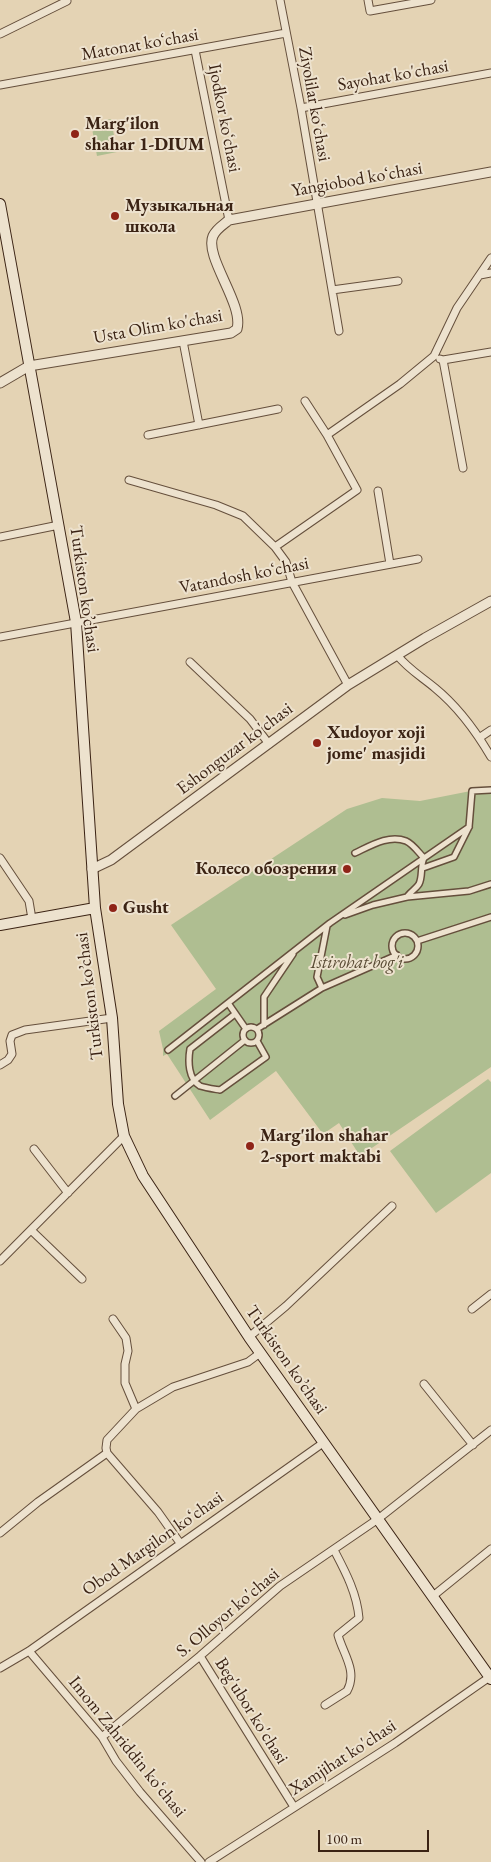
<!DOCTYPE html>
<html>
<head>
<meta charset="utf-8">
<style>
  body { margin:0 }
  #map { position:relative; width:491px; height:1862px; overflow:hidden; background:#e4d3b4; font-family:"EB Garamond",serif }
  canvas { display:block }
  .scale { position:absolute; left:318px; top:1830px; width:111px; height:22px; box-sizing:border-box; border:2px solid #3b2314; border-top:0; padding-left:6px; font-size:15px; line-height:18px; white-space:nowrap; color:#3b2314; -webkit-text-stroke:4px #ede2ce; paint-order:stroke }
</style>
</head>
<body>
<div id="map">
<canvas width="491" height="1862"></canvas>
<div class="scale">100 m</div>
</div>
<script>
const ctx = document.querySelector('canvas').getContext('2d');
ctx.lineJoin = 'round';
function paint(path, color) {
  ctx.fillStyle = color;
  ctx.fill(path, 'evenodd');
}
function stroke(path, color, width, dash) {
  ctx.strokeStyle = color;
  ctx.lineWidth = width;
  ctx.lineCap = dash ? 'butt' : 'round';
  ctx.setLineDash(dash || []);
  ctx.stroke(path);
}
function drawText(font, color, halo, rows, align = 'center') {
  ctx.font = font + ' "EB Garamond",serif';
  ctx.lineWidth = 4;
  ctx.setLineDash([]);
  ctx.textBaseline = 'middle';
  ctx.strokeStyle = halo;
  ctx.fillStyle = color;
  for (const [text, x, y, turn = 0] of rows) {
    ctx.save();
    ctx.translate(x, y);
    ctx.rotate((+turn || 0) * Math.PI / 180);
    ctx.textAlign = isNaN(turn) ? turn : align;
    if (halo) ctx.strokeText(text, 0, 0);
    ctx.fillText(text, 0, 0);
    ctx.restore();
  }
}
paint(new Path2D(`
  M111,119L117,152L97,156L91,123Z
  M491,787V1067L360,1156L339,1123L323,1134L276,1071L210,1120L167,1054L163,1056V1049L159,1031L216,989L171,925L347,809L382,798L420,801Z
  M488,1079L491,1082V1173L436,1213L390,1151Z`), '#afbe91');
const pedestrian = new Path2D(`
  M355,853C370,846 389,834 406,841C413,844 419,853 424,858C420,866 423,876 419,884C416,889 410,892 407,897
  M423,868L454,857L469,827L472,791L491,790
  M345,915L373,905L407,897L469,891L491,884
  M392 946a13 13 0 1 1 26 0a13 13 0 1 1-26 0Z
  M417,941L491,917
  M322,988L317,977L327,926
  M228,1003L246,1029
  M235,1014L190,1049C188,1061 188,1079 200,1086C206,1088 214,1089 220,1090L266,1057L257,1041
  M264,1025V997L293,954
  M243 1035a8 8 0 1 1 16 0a8 8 0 1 1-16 0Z
  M257,1029L322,988L397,955
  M168,1050L330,923L469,827
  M175,1096L245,1040`);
const minor = new Path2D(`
  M280,0L301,108L339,331
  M368,0L370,11L431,0
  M0,34L67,1
  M195,50L229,220
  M0,85L286,33
  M301,108L491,73
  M480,275L491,273
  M332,290L398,281
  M183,341L199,425
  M440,359L443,360L491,352
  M443,360L463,468
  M305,401L327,435
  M148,435L278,409
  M129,480L216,505L243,516L275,547L286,562L292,582L348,685
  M378,491L390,564
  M0,537L59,525
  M275,547L357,490L327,435L400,384L434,356L457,308L491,258
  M0,637L418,559
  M397,655C408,669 422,677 435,688C457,706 477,733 491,757
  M190,662L250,719L269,744
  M479,738L491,730
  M0,858L29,901L32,919
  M0,1065L8,1060L12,1054L10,1041L12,1035L25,1030L112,1018
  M34,1149L68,1193
  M31,1230L82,1279
  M0,1261L124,1136
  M472,1309L491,1294
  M113,1319L126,1338L128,1351L125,1364V1383L136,1409
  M249,1337L286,1306L392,1206
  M424,1384L473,1445
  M107,1453L158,1512L180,1543
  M0,1533L38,1502L107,1453L106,1448L107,1440L136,1409L173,1387L248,1362L260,1353
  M433,1596L491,1549
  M29,1651L102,1737L116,1761L140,1792L201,1862
  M200,1656L294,1807
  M0,1668L29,1651L323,1443
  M325,1705L347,1691C358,1671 343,1654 338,1635L359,1618C357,1593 345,1571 334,1550
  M102,1737L200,1656L280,1586L378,1519L491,1430
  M209,1862L395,1743L491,1676`);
const tertiary = new Path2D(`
  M0,383L29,366L231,333L237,329C244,304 204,257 213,236C216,229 223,225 229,220L491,172
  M92,869L111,860L348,685L425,638L491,601`);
const secondary = new Path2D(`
  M0,204L76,622L95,908L112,1018L118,1104L124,1136L143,1176L249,1337L491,1679
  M0,925L95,908`);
stroke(pedestrian, '#654f3c', 8);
stroke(minor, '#654f3c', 9);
stroke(tertiary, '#654f3c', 11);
stroke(secondary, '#3b2314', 12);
stroke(pedestrian, '#ede2ce', 5);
stroke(minor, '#ede2ce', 7);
stroke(tertiary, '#ede2ce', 9);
stroke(secondary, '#ede2ce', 10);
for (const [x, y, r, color] of [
  [75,134,5,"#8f2418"],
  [115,216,5,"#8f2418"],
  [317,743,5,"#8f2418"],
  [347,869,5,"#8f2418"],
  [113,908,5,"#8f2418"],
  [250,1146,5,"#8f2418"]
]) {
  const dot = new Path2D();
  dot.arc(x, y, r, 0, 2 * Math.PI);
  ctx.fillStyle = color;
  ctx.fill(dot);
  stroke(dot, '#ede2ce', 2);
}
drawText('18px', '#3b2314', '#ede2ce', [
  ["Matonat koʻchasi",140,45,-10],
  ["Sayohat ko'chasi",393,76,-10],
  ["Ziyolilar koʻchasi",314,104,80],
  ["Ijodkor koʻchasi",224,118,79],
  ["Yangiobod koʻchasi",357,180,-10],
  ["Usta Olim ko'chasi",158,327,-10],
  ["Vatandosh koʻchasi",244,576,-11],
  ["Turkiston ko’chasi",84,589,82],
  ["Eshonguzar ko'chasi",235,749,-37],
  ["Turkiston ko’chasi",90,996,-97],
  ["Turkiston ko’chasi",286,1360,55],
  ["Obod Margilon koʻchasi",153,1544,-35],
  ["S. Olloyor ko'chasi",228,1613,-40],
  ["Beg'ubor ko'chasi",251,1711,58],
  ["Imom Zahriddin koʻchasi",127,1747,51],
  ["Xamjihat ko'chasi",343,1758,-33]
]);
drawText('bold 18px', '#3b2314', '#ede2ce', [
  ["Marg'ilon",85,124],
  ["shahar 1-DIUM",85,145],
  ["Музыкальная",125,206],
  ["школа",125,227],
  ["Xudoyor xoji",327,733],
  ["jome' masjidi",327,754],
  ["Колесо обозрения",337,869,"right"],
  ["Gusht",123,908],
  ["Marg'ilon shahar",260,1136],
  ["2-sport maktabi",260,1157]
], 'left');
drawText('italic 18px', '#584a33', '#ede2ce', [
  ["Istirohat bog'i",357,963]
]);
</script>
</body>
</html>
